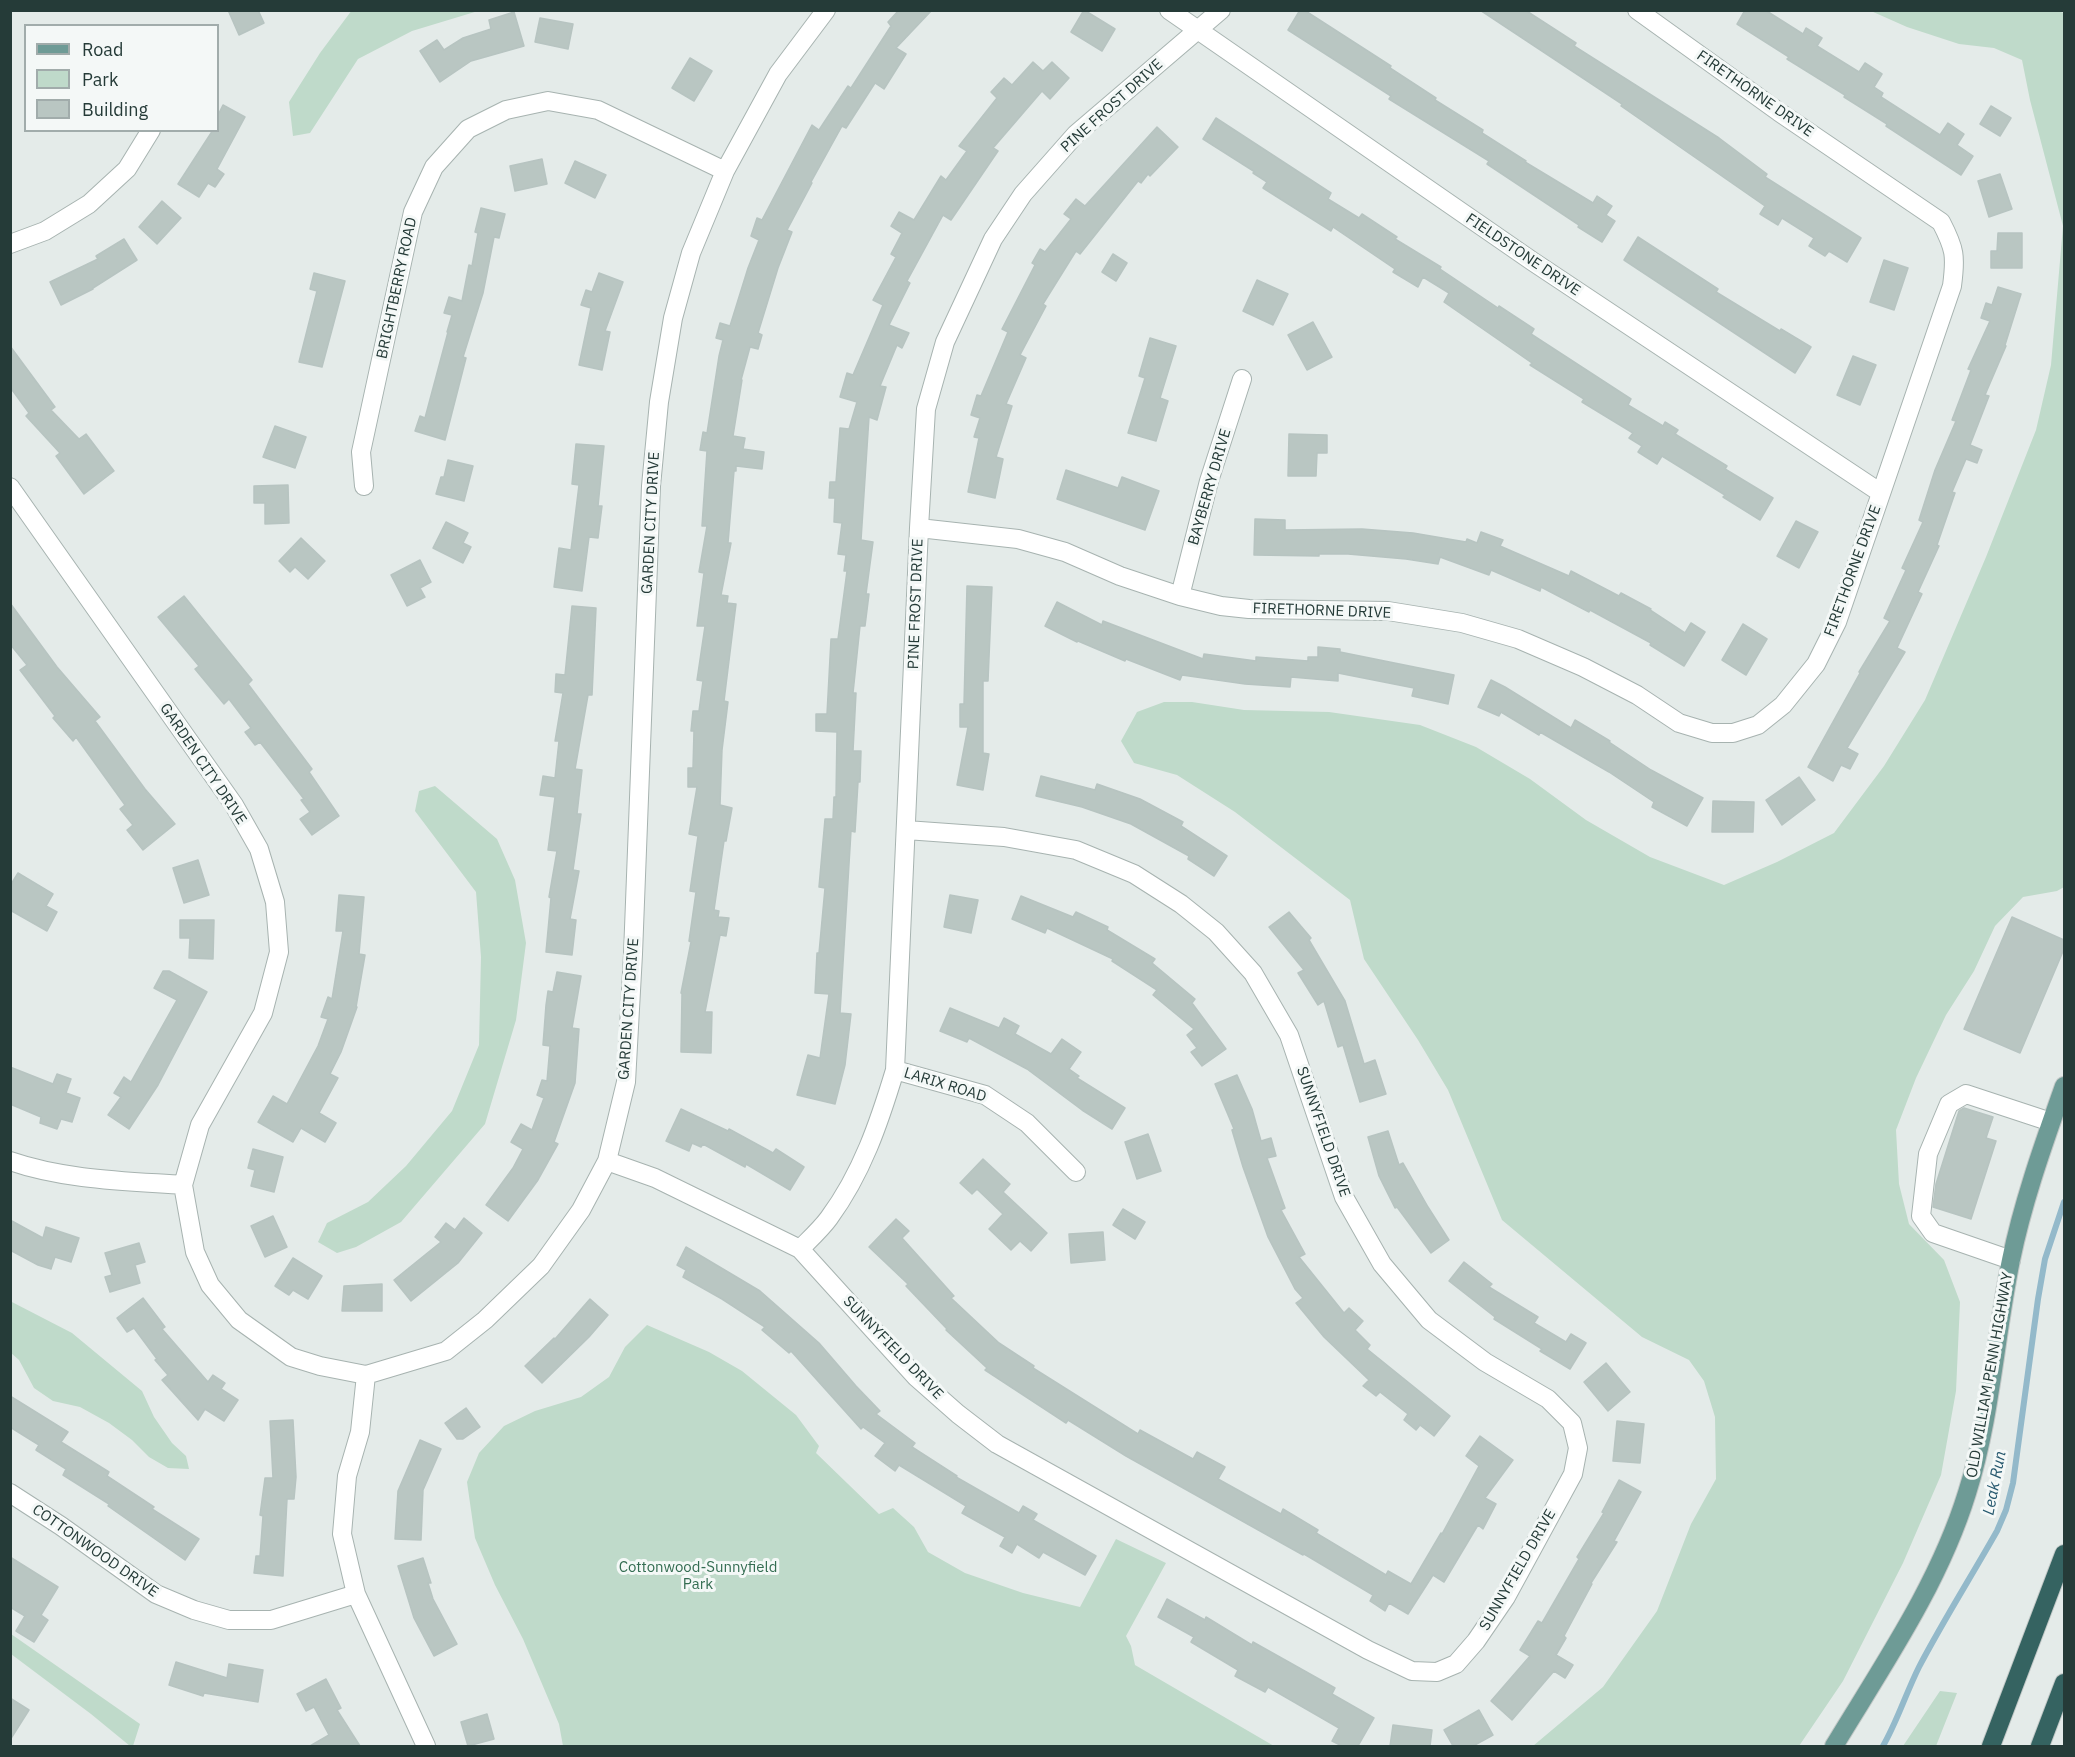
<!DOCTYPE html>
<html>
<head>
<meta charset="utf-8">
<style>
  body { margin:0 }
  #map { position:relative; width:2075px; height:1757px; overflow:hidden; background:#e4ebe9; font-family:"IBM Plex Sans",sans-serif }
  canvas { display:block }
  .frame { position:absolute; inset:0; border:12px solid #253b38; pointer-events:none }
  .legend { position:absolute; left:24px; top:24px; width:195px; height:108px; box-sizing:border-box; background:#f4f8f7; border:2px solid #a1acab; margin:0; padding:8px 10px; list-style:none; font-size:18px; color:#253b38 }
  .legend li { display:flex; align-items:center; gap:12px; height:30px }
  .legend b { width:30px; border:2px solid #a1acab }
</style>
</head>
<body>
<div id="map">
<canvas width="2075" height="1757"></canvas>
<div class="frame"></div>
<ul class="legend">
<li><b style="height:8px;background:#6e9b96"></b>Road</li>
<li><b style="height:16px;background:#bfdaca"></b>Park</li>
<li><b style="height:16px;background:#b9c6c2"></b>Building</li>
</ul>
</div>
<script>
const ctx = document.querySelector('canvas').getContext('2d');
ctx.lineJoin = 'round';
function paint(path, color) {
  ctx.fillStyle = color;
  ctx.fill(path, 'evenodd');
}
function stroke(path, color, width, dash) {
  ctx.strokeStyle = color;
  ctx.lineWidth = width;
  ctx.lineCap = dash ? 'butt' : 'round';
  ctx.setLineDash(dash || []);
  ctx.stroke(path);
}
function drawText(font, color, halo, rows, align = 'center') {
  ctx.font = font + ' "IBM Plex Sans",sans-serif';
  ctx.lineWidth = 6;
  ctx.setLineDash([]);
  ctx.textBaseline = 'middle';
  ctx.strokeStyle = halo;
  ctx.fillStyle = color;
  for (const [text, x, y, turn = 0] of rows) {
    ctx.save();
    ctx.translate(x, y);
    ctx.rotate((+turn || 0) * Math.PI / 180);
    ctx.textAlign = isNaN(turn) ? turn : align;
    if (halo) ctx.strokeText(text, 0, 0);
    ctx.fillText(text, 0, 0);
    ctx.restore();
  }
}
paint(new Path2D(`
  M352,10L478,11L412,31L358,59L310,133L293,136L289,102L320,53Z
  M2057,11L2064,13V887L2057,891L2023,897L1995,926L1974,971L1946,1015L1916,1078L1896,1130L1899,1184L1909,1224L1944,1260L1960,1302L1956,1391L1941,1475L1903,1563L1843,1681L1799,1746H1533L1603,1687L1657,1611L1691,1524L1716,1479L1715,1417L1704,1381L1689,1360L1642,1337L1502,1220L1448,1090L1418,1040L1364,959L1350,900L1235,812L1177,775L1134,763L1121,741L1137,712L1164,702H1192L1244,710L1329,712L1420,725L1476,747L1530,779L1586,820L1650,857L1724,885L1777,862L1834,833L1884,766L1925,700L1986,557L2036,430L2051,365L2063,226L2030,100L2022,60L1994,48L1959,44L1907,27L1871,11Z
  M435,786L497,839L515,880L526,943L516,1020L485,1124L401,1222L356,1247L337,1253L318,1242L327,1223L368,1202L406,1166L452,1111L479,1045L481,957L476,892L415,811L419,791Z
  M10,1301L72,1333L142,1391L154,1417L172,1443L186,1456L189,1469L168,1468L149,1457L132,1440L109,1423L80,1407L53,1401L34,1388L19,1360L11,1353Z
  M647,1325L709,1352L742,1371L796,1415L819,1446L816,1453L879,1514L893,1508L914,1527L928,1552L965,1573L1023,1593L1080,1607L1116,1539L1166,1563L1126,1636L1131,1646L1135,1665L1274,1746H563L559,1724L523,1639L495,1585L475,1538L467,1482L479,1453L504,1426L535,1411L581,1397L609,1377L625,1347Z
  M11,1634L140,1724L133,1746H130L91,1714L11,1654Z
  M1940,1691L1957,1693L1936,1746H1903Z`), '#bfdaca');
stroke(new Path2D(`
  M1883,1746C1897,1722 1906,1693 1919,1667C1943,1621 1971,1577 1997,1531L2006,1510L2013,1483L2038,1299L2045,1259L2064,1202`), '#93b9ca', 6);
const building = new Path2D(`
  M228,10H258L264,23L239,35Z
  M899,10H932L896,48L906,54L884,89L875,83L846,128L842,126L811,182L812,183L787,230L792,232L778,268L758,333L762,335L758,349L750,347L741,380H742L733,436L745,438L743,449L764,452L762,469L736,466V471H734L728,543H731L721,595L728,596L727,603L736,604L724,701L728,702L722,750L720,805L732,808L726,841H724L714,910L719,911L718,917L729,918L726,936L720,935L705,1012H712L711,1053L681,1052L682,994L681,993L691,942L689,941L696,892L690,891L698,836L689,834L697,787H688V768H693L694,731H691L693,711H699L703,681L697,680L705,626H697L704,573L699,572L707,526H702L707,451L700,450L703,432L707,433L719,356L723,340L716,338L720,323L730,326L748,268L759,240L751,236L757,218L762,220L812,125L819,130L848,86L851,88L891,26L888,22Z
  M1084,10L1115,29L1102,51L1071,32Z
  M1300,10H1304L1391,66L1390,68L1436,98L1435,100L1483,130L1482,133L1526,161L1525,162L1593,203L1597,196L1612,206L1606,215L1615,221L1602,242L1578,227L1579,225L1487,164L1489,161L1389,99L1391,96L1288,30Z
  M1480,10H1525L1576,43L1574,46L1719,138L1767,174L1765,177L1861,238L1847,262L1829,251L1825,256L1809,246L1814,238L1782,218L1778,225L1760,214L1765,206L1621,106L1622,104Z
  M1745,10H1765L1803,34L1806,28L1822,38L1817,46L1859,72L1865,63L1882,74L1874,87L1883,93L1881,97L1940,135L1948,123L1964,134L1957,145L1973,156L1961,175L1886,126L1887,124L1844,97L1845,95L1787,59L1789,57L1737,24Z
  M514,12L524,46L471,61L440,82L420,51L437,40L444,50L463,38L491,29L489,20Z
  M540,18L573,24L568,49L535,42Z
  M690,58L712,71L694,101L672,88Z
  M1033,62L1043,71L1052,62L1069,78L1050,99L1042,91L993,148L998,151L951,220L943,215L907,281L910,283L889,325L909,333L902,348L897,345L880,386L886,387L877,420L869,417L861,540L873,542L866,594H869L865,626H860L853,693H856L853,751H861L860,782H858L855,832L851,831L840,1013L851,1014L845,1065L835,1104L797,1095L808,1055L820,1058L829,994L815,993L817,953H819L825,888L819,887L825,819H833L834,797H836L837,732L816,731V714H827L831,639H838L847,571H844L846,555L838,554L842,523L834,522L835,498H829L830,482H836L840,428L849,429L857,402L840,397L847,373L853,375L883,305L873,300L896,257L891,254L902,233L891,226L899,212L914,220L941,176L946,180L967,151L959,146L997,98L991,92L1004,78L1012,85Z
  M223,105L245,117L217,169L224,174L215,187L208,183L199,197L178,184L213,130H218V115Z
  M1991,106L2011,118L2000,136L1980,124Z
  M1216,118L1331,193L1328,199L1359,218L1362,214L1397,237L1395,239L1441,267L1440,269L1498,308L1499,306L1534,329L1531,334L1631,399L1628,405L1663,426L1665,422L1678,430L1675,434L1727,466L1725,469L1773,498L1760,520L1723,497L1725,495L1662,456L1657,464L1638,452L1642,446L1629,438L1633,433L1582,402L1584,399L1530,365L1532,363L1444,302L1449,293L1423,277L1418,287L1393,272L1395,269L1333,227L1331,231L1263,188L1267,182L1253,173L1255,172L1203,139Z
  M1157,127L1178,147L1150,176L1148,174L1141,183L1138,181L1080,254L1076,251L1043,304L1046,306L1020,355L1026,358L1006,404L1012,406L996,457L1003,459L995,498L968,492L979,438L974,437L980,418L971,415L977,395L981,396L1008,332L1002,329L1035,265L1032,263L1040,249L1045,252L1071,219L1064,214L1076,199L1085,206Z
  M542,159L547,184L515,191L510,166Z
  M575,161L606,175L595,198L565,183Z
  M2000,174L2012,209L1989,217L1978,181Z
  M162,201L181,218L157,244L139,227Z
  M481,208L505,214L499,238L494,237L483,293L463,357L466,358L445,440L415,431L420,416L425,418L448,332H447L452,315L444,313L449,297L462,301L469,265L472,266L478,233L475,232Z
  M1998,233H2022V268H1991V251H1997Z
  M1638,237L1718,289L1716,292L1780,331L1781,329L1811,347L1795,373L1624,260Z
  M124,239L137,260L93,288V289L61,305L50,282L98,259L96,256Z
  M1113,254L1127,263L1116,281L1102,272Z
  M1884,260L1908,268L1894,310L1870,302Z
  M314,273L345,281L322,367L299,362L317,291L310,289Z
  M599,273L623,282L605,331L610,332L602,370L579,365L591,308L581,305L586,290L592,292Z
  M1257,280L1288,294L1273,325L1243,311Z
  M1998,287L2021,294L2005,345L2006,346L1985,395L1989,396L1970,445L1982,450L1977,463L1966,459L1952,492L1955,493L1937,545L1939,546L1918,592L1922,594L1897,648L1905,652L1847,748L1858,754L1850,769L1841,765L1833,781L1808,767L1860,673L1859,672L1890,621L1884,618L1906,570L1902,568L1923,522L1919,520L1935,470L1956,421L1952,420L1971,370L1968,369L1990,321L1981,318L1986,303L1992,305Z
  M1313,322L1332,357L1307,370L1288,335Z
  M1150,338L1176,346L1160,398L1168,401L1156,441L1128,433L1145,378L1139,376Z
  M10,346L55,407L51,410L79,439L86,434L114,471L84,494L56,456L60,453L26,416L29,413L10,387Z
  M1853,356L1876,365L1860,405L1837,395Z
  M275,426L306,437L295,468L263,457Z
  M1289,434L1327,435V453H1317L1316,476H1288Z
  M576,444L604,446L598,506H602L598,538L589,537L582,591L554,587L559,548L571,550L579,485L572,484Z
  M448,460L473,466L464,501L436,494L441,477H444Z
  M1066,470L1118,488L1122,477L1159,491L1145,530L1057,499Z
  M288,485L289,523L265,524V503H254V486Z
  M1255,519L1285,520V530L1362,529L1413,533L1466,542L1467,539L1477,543L1481,532L1503,540L1500,546L1569,576L1571,571L1619,596L1621,593L1651,609L1650,610L1685,633L1691,623L1705,632L1684,666L1650,645L1651,643L1590,610L1589,612L1541,587L1540,591L1491,570L1489,575L1440,557L1438,564L1406,559L1348,554H1319V556L1254,555Z
  M1796,521L1818,532L1799,568L1777,556Z
  M446,522L468,533L463,543L471,547L463,563L433,548Z
  M301,538L325,561L308,579L295,567L290,572L279,561Z
  M420,560L431,582L420,588L425,597L407,606L391,575Z
  M967,586L992,587L988,681H983V753L989,754L983,790L957,785L968,727H960V704H964Z
  M184,596L252,680L248,684L312,769L309,772L339,816L312,835L300,819L310,812L301,800L304,799L260,742L255,745L245,732L251,728L229,699L224,704L195,669L199,666L158,617Z
  M1057,602L1102,625L1103,621L1203,659L1204,654L1256,661V657L1308,661V657H1318V647L1340,649V652L1454,675L1448,704L1412,696L1414,688L1338,673V681L1291,677L1290,687L1245,684L1182,675L1180,680L1126,659L1125,661L1078,641L1077,642L1045,626Z
  M10,603L57,667L100,717L95,721L145,789L175,824L143,850L127,830L133,825L120,809L125,805L76,737L73,741L53,718L55,716L20,670L27,665L10,644Z
  M572,606L596,608L592,695H588L575,769L582,770L577,814H581L573,870L579,871L570,919L576,920L572,955L546,952L551,898L549,897L557,851L548,850L555,797L540,795L543,776L555,778L559,741H555L563,693L555,692L556,674L565,675Z
  M1743,624L1767,639L1746,675L1722,660Z
  M1491,680L1505,687L1571,728L1575,720L1610,741L1609,742L1651,770L1703,798L1687,826L1652,807L1654,802L1609,772L1540,732L1539,735L1501,712L1499,716L1478,707Z
  M1041,776L1095,790L1097,784L1140,799L1183,822L1181,826L1227,856L1214,876L1188,859L1189,856L1131,824L1082,807L1036,796Z
  M1799,777L1815,800L1782,825L1766,800Z
  M1713,801L1754,802L1753,832H1712Z
  M198,860L209,895L184,903L173,868Z
  M18,873L53,894L46,906L57,912L47,931L10,910V886Z
  M339,895L364,897L359,954L365,955L356,1007H357L341,1052L330,1074L338,1078L319,1113L336,1123L325,1142L301,1128L293,1142L258,1122L273,1096L287,1104L318,1046L328,1019L321,1017L328,997L332,999L343,931H336Z
  M950,895L978,900L971,933L944,927Z
  M1021,896L1073,917L1076,912L1108,927L1107,930L1155,959L1152,963L1195,999L1192,1003L1226,1049L1202,1066L1191,1052L1197,1048L1187,1035L1194,1029L1153,995L1157,990L1112,961L1113,959L1047,928L1045,933L1012,919Z
  M1289,912L1311,938L1309,940L1345,1001L1364,1064L1375,1060L1386,1094L1360,1102L1343,1045L1338,1047L1324,1001L1318,1005L1298,973L1304,970L1269,927Z
  M2012,917L2064,940V949L2020,1053L1964,1029Z
  M180,920H214L213,959L189,958L190,938H180Z
  M163,971H169L207,992L158,1085L129,1129L108,1115L121,1097L114,1093L124,1077L131,1082L177,1000L154,988Z
  M557,972L581,976L572,1028L579,1029L575,1083L554,1142L558,1144L538,1180L508,1221L486,1205L513,1168L523,1149L511,1142L521,1124L532,1130L544,1098L537,1095L542,1080L547,1081L550,1046L543,1045L546,1005L548,991L553,992Z
  M950,1008L999,1028L1004,1018L1019,1026L1015,1034L1051,1054L1062,1039L1081,1052L1069,1069L1079,1076L1077,1078L1125,1108L1112,1129L1082,1110L1027,1069L969,1038L967,1042L940,1031Z
  M10,1067L53,1084L57,1074L71,1079L66,1093L80,1098L72,1122L61,1119L57,1129L40,1123L41,1117L10,1104Z
  M1237,1075L1252,1109L1261,1141L1271,1138L1276,1156L1267,1158L1285,1208L1281,1210L1305,1254L1299,1257L1344,1313L1349,1308L1363,1321L1355,1330L1370,1345L1367,1349L1450,1416L1434,1436L1420,1425L1416,1430L1404,1420L1408,1414L1380,1392L1376,1396L1363,1386L1369,1380L1324,1337L1296,1303L1303,1298L1295,1289L1268,1237L1243,1167L1232,1130L1234,1129L1215,1084Z
  M1964,1108L1993,1117L1986,1138L1996,1141L1971,1219L1933,1207L1936,1184L1959,1111Z
  M681,1109L728,1131L729,1129L773,1153L776,1149L804,1167L790,1190L746,1164L745,1167L703,1144L701,1147L692,1143L689,1151L666,1141Z
  M1388,1131L1399,1165L1403,1163L1428,1207L1449,1240L1431,1253L1397,1207L1395,1208L1379,1176L1368,1137Z
  M1148,1134L1161,1171L1137,1179L1125,1142Z
  M253,1149L283,1157L274,1192L251,1186L255,1170L248,1168Z
  M983,1159L1010,1184L1003,1192L1047,1233L1031,1251L1020,1241L1011,1250L989,1229L1003,1214L977,1189L972,1194L960,1183Z
  M1123,1209L1145,1222L1135,1239L1113,1225Z
  M273,1216L287,1247L265,1257L251,1226Z
  M464,1218L482,1233L458,1263L411,1301L394,1280L441,1242L435,1237L446,1223L455,1230Z
  M896,1219L909,1231L902,1238L954,1296L951,1298L999,1343L1034,1366L1033,1368L1138,1434L1140,1430L1193,1459L1197,1452L1225,1467L1218,1479L1281,1514L1283,1509L1318,1530L1316,1533L1386,1575L1388,1571L1411,1584L1441,1533L1442,1534L1479,1466L1466,1456L1480,1436L1513,1460L1485,1498L1496,1504L1483,1529L1478,1525L1444,1582L1433,1575L1408,1614L1389,1603L1385,1611L1370,1601L1373,1595L1304,1554L1303,1555L1126,1456L1068,1420L1066,1423L985,1370L987,1368L946,1330L947,1329L906,1286L908,1284L869,1247Z
  M10,1220L43,1238L46,1227L79,1238L71,1262L55,1257L51,1269L38,1265L10,1250Z
  M1103,1232L1105,1260L1071,1263L1069,1234Z
  M139,1243L145,1262L135,1265L140,1283L110,1292L105,1277L112,1275L105,1253Z
  M686,1247L760,1291L819,1343L856,1386L880,1411L876,1414L915,1443L912,1447L957,1476L956,1477L1019,1513L1023,1506L1037,1514L1033,1520L1096,1556L1085,1575L1043,1552L1039,1558L1017,1544L1012,1553L1000,1546L1005,1537L962,1513L966,1506L899,1465L895,1471L875,1456L885,1443L863,1427L861,1429L791,1351L789,1353L762,1330L765,1327L722,1299L683,1277L686,1270L677,1265Z
  M293,1258L322,1276L308,1299L293,1290L289,1295L275,1286Z
  M1464,1262L1492,1284L1489,1287L1538,1317L1534,1323L1566,1342L1571,1334L1586,1343L1570,1369L1540,1351L1542,1349L1494,1319L1495,1317L1449,1281Z
  M382,1284V1311H342L344,1286Z
  M143,1298L165,1327L162,1329L208,1382L213,1375L225,1383L221,1389L238,1400L224,1421L205,1409L198,1420L162,1380L168,1375L155,1360L157,1359L134,1328L127,1332L117,1318Z
  M590,1299L608,1315L589,1337L542,1383L525,1366L554,1338L555,1339Z
  M1606,1363L1630,1392L1608,1411L1584,1382Z
  M10,1396L68,1432L61,1442L109,1472L107,1476L154,1507L152,1509L199,1539L185,1560L108,1506L109,1504L63,1475L66,1469L36,1450L39,1445L10,1427Z
  M466,1408L480,1427L463,1439H457L445,1423Z
  M293,1420L296,1477L294,1499H287L283,1576L254,1573L256,1556H260L263,1516L260,1515L265,1478H273L270,1421Z
  M1617,1421L1644,1424L1640,1463L1613,1461Z
  M420,1440L441,1449L423,1490L421,1540L395,1539L398,1491Z
  M1619,1480L1641,1492L1614,1541L1617,1542L1591,1583L1592,1584L1564,1636L1566,1638L1556,1655L1573,1665L1565,1678L1554,1671L1512,1720L1491,1701L1530,1656L1520,1650L1538,1621L1542,1623L1579,1559L1577,1557L1604,1513L1602,1512Z
  M10,1557L58,1587L41,1615L48,1620L34,1642L16,1631L25,1616L10,1607Z
  M423,1558L431,1583H428L433,1599L457,1644L434,1656L414,1618L398,1566Z
  M1167,1599L1205,1620L1206,1617L1252,1645L1253,1642L1335,1688L1332,1694L1374,1718L1358,1746H1342L1332,1741L1339,1728L1268,1687L1265,1692L1235,1676L1238,1670L1191,1642L1194,1637L1158,1617Z
  M176,1662L227,1678L229,1664L263,1670L258,1702L204,1693L203,1696L169,1685Z
  M326,1679L341,1708L337,1710L360,1746H310L329,1735L314,1707L306,1711L297,1694Z
  M10,1698L29,1710L10,1740Z
  M1479,1710L1493,1735L1473,1746H1453L1444,1730Z
  M487,1714L494,1739L468,1746L461,1722Z
  M1393,1725L1432,1730L1430,1746H1390Z`);
paint(building, '#b9c6c2');
stroke(building, '#b7c4c1', 1.5);
const minor = new Path2D(`
  M1169,10L1532,261L1881,493
  M10,244L45,231L89,204L127,169L151,130
  M364,486L361,452L413,212L434,167L468,129L506,110L548,101L598,110L725,171
  M10,487L234,805L259,849L275,902L279,952L263,1013L200,1125L183,1185L195,1252L210,1285L239,1320L291,1357L320,1366L366,1375L446,1351L485,1320L541,1266L581,1210L607,1161L626,1082L633,954L651,486L659,402L673,318L691,253L725,171L778,74L826,10
  M919,528L1018,539L1065,552L1120,576L1180,596L1221,606L1249,609L1388,611L1462,623L1518,639L1583,667L1637,695L1679,723L1712,733H1733L1758,725L1783,705L1816,664L1837,622L1952,286C1956,256 1955,249 1941,222L1779,112L1637,10
  M1180,596L1209,481L1242,379
  M895,1070L985,1095L1027,1123L1076,1172
  M10,1161C65,1180 126,1181 183,1185
  M607,1161L655,1178L800,1249L916,1377L958,1414L997,1444L1368,1650L1412,1671L1437,1672L1456,1664L1476,1641L1506,1597L1573,1474L1578,1448L1572,1423L1548,1399L1485,1362L1429,1320L1382,1264L1344,1197L1289,1035L1253,973L1216,932L1181,904L1134,874L1076,850L1004,837L906,830
  M800,1249C810,1239 821,1229 829,1218C862,1173 879,1123 895,1070L919,528L926,409L945,342L993,239L1023,194L1076,134L1221,10
  M2011,1260L1933,1233L1921,1216L1928,1154L1949,1104L1966,1094L2051,1122
  M366,1375L360,1432L347,1476L342,1534L356,1594L426,1746
  M10,1493L61,1526L156,1594L194,1610L229,1620H271L356,1594`);
const major = new Path2D(`
  M1834,1746C1883,1665 1939,1584 1967,1493C1991,1418 1995,1337 2011,1260C2023,1201 2044,1143 2064,1086`);
const highway = new Path2D(`
  M1991,1746L2064,1554
  M2040,1746L2064,1683`);
stroke(minor, '#a7b3b0', 20);
stroke(major, '#c2c8c7', 20);
stroke(highway, '#c2c8c7', 20);
stroke(minor, '#fff', 18);
stroke(major, '#6e9b96', 18);
stroke(highway, '#356361', 18);
drawText('15px', '#253b38', '#f4f8f7', [
  ["FIRETHORNE DRIVE",1755,94,35],
  ["PINE FROST DRIVE",1112,106,-42],
  ["FIELDSTONE DRIVE",1523,255,34],
  ["BRIGHTBERRY ROAD",397,288,-78],
  ["BAYBERRY DRIVE",1210,487,-74],
  ["GARDEN CITY DRIVE",651,523,-87],
  ["FIRETHORNE DRIVE",1853,571,-70],
  ["PINE FROST DRIVE",916,604,-88],
  ["FIRETHORNE DRIVE",1322,611,2],
  ["GARDEN CITY DRIVE",203,764,56],
  ["GARDEN CITY DRIVE",629,1009,-86],
  ["LARIX ROAD",945,1085,17],
  ["SUNNYFIELD DRIVE",1323,1132,71],
  ["SUNNYFIELD DRIVE",893,1348,46],
  ["OLD WILLIAM PENN HIGHWAY",1990,1375,-80],
  ["COTTONWOOD DRIVE",95,1551,35],
  ["SUNNYFIELD DRIVE",1518,1570,-60]
]);
drawText('15px', '#346d52', '#f4f8f7', [
  ["Cottonwood-Sunnyfield",698,1568],
  ["Park",698,1585]
]);
drawText('italic 16px', '#27596f', '#f4f8f7', [
  ["Leak Run",1995,1483,-79]
]);
</script>
</body>
</html>
